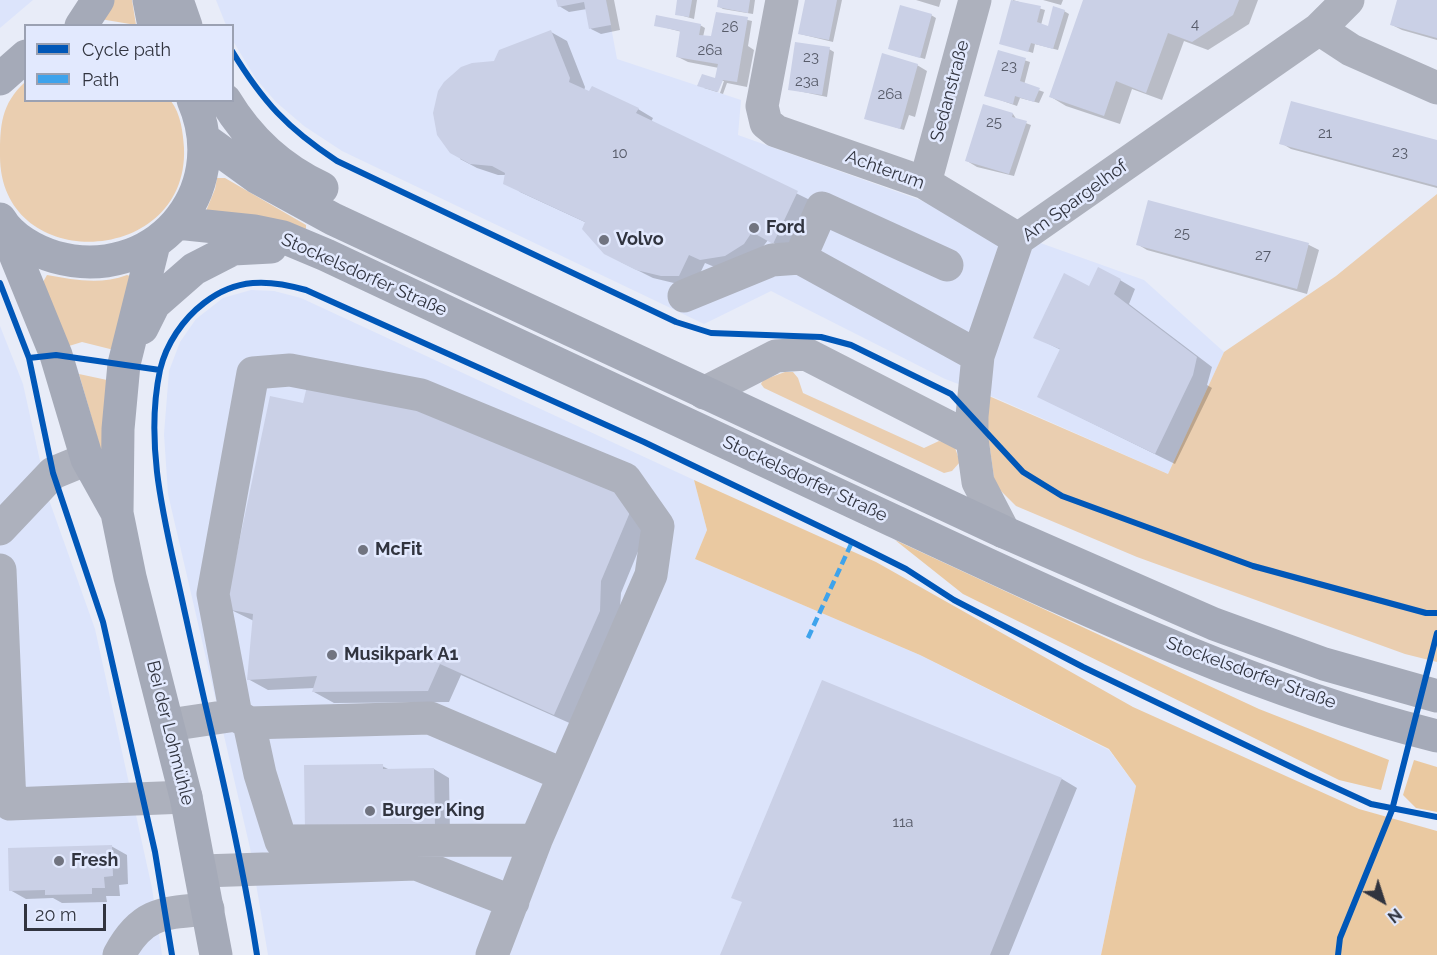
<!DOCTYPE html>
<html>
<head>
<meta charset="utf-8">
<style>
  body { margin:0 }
  #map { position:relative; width:1437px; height:955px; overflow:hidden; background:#e8ecf8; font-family:Raleway,sans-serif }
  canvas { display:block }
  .legend { position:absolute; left:24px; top:24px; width:210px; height:78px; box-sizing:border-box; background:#e2e9fe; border:2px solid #9ba1b2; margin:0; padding:8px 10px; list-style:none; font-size:18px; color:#31343f }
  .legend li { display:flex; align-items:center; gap:12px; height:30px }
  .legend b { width:30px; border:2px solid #9ba1b2 }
  .north { position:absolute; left:1353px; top:871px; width:60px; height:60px; -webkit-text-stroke:4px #e2e9fe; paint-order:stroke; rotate:141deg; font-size:16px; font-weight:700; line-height:24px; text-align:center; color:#31343f }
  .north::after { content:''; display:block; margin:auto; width:21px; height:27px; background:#31343f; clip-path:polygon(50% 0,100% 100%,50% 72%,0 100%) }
  .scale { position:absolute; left:24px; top:904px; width:82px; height:27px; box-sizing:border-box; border:3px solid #31343f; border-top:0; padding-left:8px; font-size:18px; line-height:21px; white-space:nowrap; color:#31343f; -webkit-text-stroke:4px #e2e9fe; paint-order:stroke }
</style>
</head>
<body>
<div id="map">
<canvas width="1437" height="955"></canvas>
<ul class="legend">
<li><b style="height:8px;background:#0057b8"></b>Cycle path</li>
<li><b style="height:8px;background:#3ea3ec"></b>Path</li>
</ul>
<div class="north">N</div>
<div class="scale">20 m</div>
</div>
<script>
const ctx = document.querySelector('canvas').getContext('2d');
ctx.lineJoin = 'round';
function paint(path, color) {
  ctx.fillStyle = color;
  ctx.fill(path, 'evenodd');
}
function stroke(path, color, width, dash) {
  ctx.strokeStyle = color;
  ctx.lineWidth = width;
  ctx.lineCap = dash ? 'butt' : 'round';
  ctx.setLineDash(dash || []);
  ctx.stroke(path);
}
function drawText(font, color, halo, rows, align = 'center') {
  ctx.font = font + ' Raleway,sans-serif';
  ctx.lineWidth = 5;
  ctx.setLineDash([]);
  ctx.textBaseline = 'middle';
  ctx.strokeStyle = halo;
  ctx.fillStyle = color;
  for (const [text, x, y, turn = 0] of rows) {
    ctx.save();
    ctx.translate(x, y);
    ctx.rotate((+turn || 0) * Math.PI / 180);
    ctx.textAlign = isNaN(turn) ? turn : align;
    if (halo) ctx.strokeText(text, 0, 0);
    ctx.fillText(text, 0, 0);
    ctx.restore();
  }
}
paint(new Path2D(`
  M0,0H33L0,28Z
  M216,0H606L617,59L741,100L738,135L1144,280L1224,352L1168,474L996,398L945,379L771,291L704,324L342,151L304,126L276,102L256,79L233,41L232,26L226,25Z
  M251,290L274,291L301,298L694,480L707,530L695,559L920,655L1109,750L1136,786L1101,955H268L250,848L168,494L164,434L169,371L180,342L196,319L223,298Z
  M0,326L23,384L48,497L95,629L152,888L162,955H0Z`), '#dce4fb');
paint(new Path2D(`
  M114,0H132L136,25L100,19Z
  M25,82L26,100L171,101C181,114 183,133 184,148C189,267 0,276 0,156C0,126 1,104 25,82Z
  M217,178H225L306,225V230L206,211L215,189Z
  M1437,194V662L1405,654L1137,557L1016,506L995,485L982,393L1168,474L1224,352L1336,276Z
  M47,275C74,280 101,285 127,275L133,277L114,350L82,342L69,346L43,282Z
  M785,372H793L798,378L803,393L924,448L939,441L954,445L960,462L952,471L944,473L764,388L761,384L763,380Z
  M79,374L107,380L104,461Z`), '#eaceb0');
paint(new Path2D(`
  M694,480L876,562L1133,707L1359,809L1437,831V955H1101L1136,786L1109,749L920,655L695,559L707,530Z
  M895,540L1259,709L1389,760L1381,790L1339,780L963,594Z
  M1414,760L1437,767V812L1416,808L1403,795Z`), '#eac9a1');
paint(new Path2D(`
  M558,0H614L620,30L601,34L591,29L587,9L569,12L559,6Z
  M679,0H697L694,19L676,14Z
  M719,0H755L753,14L723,9L718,6Z
  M806,0H842L833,42L800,34Z
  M916,0H941L939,7Z
  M1013,0L1045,10L1041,25L1049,28L1064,11L1069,14L1058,50L1035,44L1033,53L1001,43Z
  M1043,0H1063L1061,5Z
  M1085,0H1258L1249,24L1208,50L1184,41L1162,100L1132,89L1120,124L1066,106L1051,97Z
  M1398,0H1437V40L1402,30L1392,25Z
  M717,13L752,21L748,46L754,50L747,87L727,83L723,94L720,93L724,81H721L717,92L704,88L717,80L719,68L688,62L678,57L682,32L655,25H700L705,28L703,37L719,39Z
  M931,15L936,18L925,59L890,49Z
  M551,32L567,41L585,87L584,91L590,93L593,88L638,109L653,118L651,122L812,201L789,251L768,240L759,252L717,268L705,263L695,284H678L653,278L621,262L587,223L520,192L507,175H498L477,168L460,159L495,63Z
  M829,49L834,52L827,97L789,89Z
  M999,52L1030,62L1024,85L1044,92L1039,103L1020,98L1017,106L986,95Z
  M917,65L927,71L915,117L909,115L904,130L866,118Z
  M984,105L1013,114L1017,120L1031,125L1014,176L977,167L967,161Z
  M1437,141V188L1291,149L1281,143Z
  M1149,201L1309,245L1319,250L1307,294L1147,250L1137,244Z
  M1120,280L1135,289L1129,304L1212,367L1207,385L1212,388L1175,464L1039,397L1061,350L1035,337L1089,288Z
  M271,398L655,510L621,593L619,623L574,725L461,675L449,702L334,703L314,692L315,688L268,690L248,679L254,621L227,608Z
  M382,766L390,770L434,769L449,778L450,835L322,838Z
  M1062,779L1077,788L1009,955H722Z
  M111,846L127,855L128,884L119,885L120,896H106L107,902L62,903L53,898L26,899L10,890Z`), '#0003');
paint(new Path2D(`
  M556,0H606L611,25L589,29L584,2L558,7Z
  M677,0H692L689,17L675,15Z
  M718,0H750L748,13L717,7Z
  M805,0H837L829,40L798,34Z
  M1011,0L1041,6L1037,22L1048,26L1053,6L1065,10L1053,49L1031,43L1028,52L999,44Z
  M1083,0H1239L1233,15L1192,42L1168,33L1146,93L1116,81L1104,116L1049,97Z
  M1397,0H1437V38L1390,25Z
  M900,5L932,14L920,58L888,49Z
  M716,12L748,17L737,82L723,80L718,92L697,86L702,74L715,78L718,64L676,57L680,31L654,26L656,15L701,24L699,35L711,36Z
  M551,30L570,78L569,82L589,91L592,86L639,108L636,113L798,191L773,244L752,232L744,244L725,256L700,260L689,255L679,276H661L636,270L604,254L582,229L585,222L503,184L505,173L492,166L470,164L450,153L437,135L433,113L438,91L444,82L461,67L472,63L494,61L499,50Z
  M795,42L830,47L822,95L788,90Z
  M998,50L1026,58L1020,81L1040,88L1034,102L1015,96L1013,104L984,96Z
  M882,53L918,64L900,129L864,119Z
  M1291,101L1437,140V186L1279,144Z
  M983,104L1013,113L1012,117L1027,121L1009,174L965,161Z
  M1148,200L1309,243L1297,289L1136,245Z
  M1098,267L1121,279L1114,294L1197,357L1193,375L1155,454L1037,397L1060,349L1033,338L1064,273L1089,286Z
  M308,382L414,406L636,498L601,581L600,611L554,715L440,664L428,691L312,692L317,676L247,680L253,614L225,609L270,396L303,403Z
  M822,680L1062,778L990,955H720L742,902L731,898Z
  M383,764V769L434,768L435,827L305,830L304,765Z
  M112,845L113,876L104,877L105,888H92V894L45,895V890L9,891L8,848Z`), '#cad0e6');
stroke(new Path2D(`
  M782,0L762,106L766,123L776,131L925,183L1018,239
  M1319,29L1351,50L1437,88
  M925,183L975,0
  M800,258L822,208L947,265
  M684,296L772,260L800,258L978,356
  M704,393L776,356L806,354L972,439
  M0,529L53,473L87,459
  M1004,532L978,482L972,439V416L978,356L1018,239L1319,29L1348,0
  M0,570L10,804L186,797
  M236,715L213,594L253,373L290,370L421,395L625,479L658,526L651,575L536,840L492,955
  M249,723L260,774L281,841L536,840
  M169,725L236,715L249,723L430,718L564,775
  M202,871L416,864L513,902
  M119,955C142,912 163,913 208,909`), '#adb1bd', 33);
stroke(new Path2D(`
  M149,0L154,26
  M177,0L186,26
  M81,26L98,0
  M0,79L26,56
  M225,100C249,140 281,169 322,188
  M204,139L258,178L333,219L1004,532L1214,624L1324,664L1437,696
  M0,219C11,238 35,251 55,257C152,284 234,194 193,100
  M177,223L254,231L283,237L326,255C515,344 704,432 894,521C1069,602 1248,689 1437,736
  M3,225L56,355L87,459L116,511
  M154,244L124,364L118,429L117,513L130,577L186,797L216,955
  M142,328L154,304L194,269L233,249L271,247`), '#a5aab8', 33);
stroke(new Path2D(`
  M808,638L852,542`), '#3ea3ec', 4.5, [9, 4.5]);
stroke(new Path2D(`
  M232,51C263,102 287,128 337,161L676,322L711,333L821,337L851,345L951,394L1023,472L1062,496L1253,566L1426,613H1437
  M0,283L29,358L53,473L103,622L155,852L172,955
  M29,358L56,355L160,370
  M257,955C246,884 231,815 215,746C203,696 192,645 181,595C165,522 144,446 160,370C166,344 183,319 204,303C236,278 268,279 306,290L644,442L852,542L906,569L954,600L1083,667L1308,775L1371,804L1437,817
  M1338,955L1340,938L1392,810L1437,633`), '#0057b8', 6);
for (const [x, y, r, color] of [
  [754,228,6,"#717480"],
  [604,240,6,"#717480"],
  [363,550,6,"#717480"],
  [332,655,6,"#717480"],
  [370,811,6,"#717480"],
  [59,861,6,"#717480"]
]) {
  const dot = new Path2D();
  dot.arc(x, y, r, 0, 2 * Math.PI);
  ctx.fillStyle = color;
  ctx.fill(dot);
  stroke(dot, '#e2e9fe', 2);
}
drawText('15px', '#575b69', null, [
  ["4",1195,24],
  ["26",730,27],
  ["26a",710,50],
  ["23",811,57],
  ["23",1009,66],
  ["23a",807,81],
  ["26a",890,94],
  ["25",994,122],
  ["21",1325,133],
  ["23",1400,152],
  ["10",620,153],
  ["25",1182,233],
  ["27",1263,255],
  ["11a",903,822]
]);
drawText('18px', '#31343f', '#e2e9fe', [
  ["Sedanstraße",950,91,-75],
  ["Achterum",885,170,20],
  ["Am Spargelhof",1075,201,-36],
  ["Stockelsdorfer Straße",364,275,24],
  ["Stockelsdorfer Straße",805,479,25],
  ["Stockelsdorfer Straße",1251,673,20],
  ["Bei der Lohmühle",170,733,76]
]);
drawText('bold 18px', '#31343f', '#e2e9fe', [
  ["Ford",766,228],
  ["Volvo",616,240],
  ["McFit",375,550],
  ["Musikpark A1",344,655],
  ["Burger King",382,811],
  ["Fresh",71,861]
], 'left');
</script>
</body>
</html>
